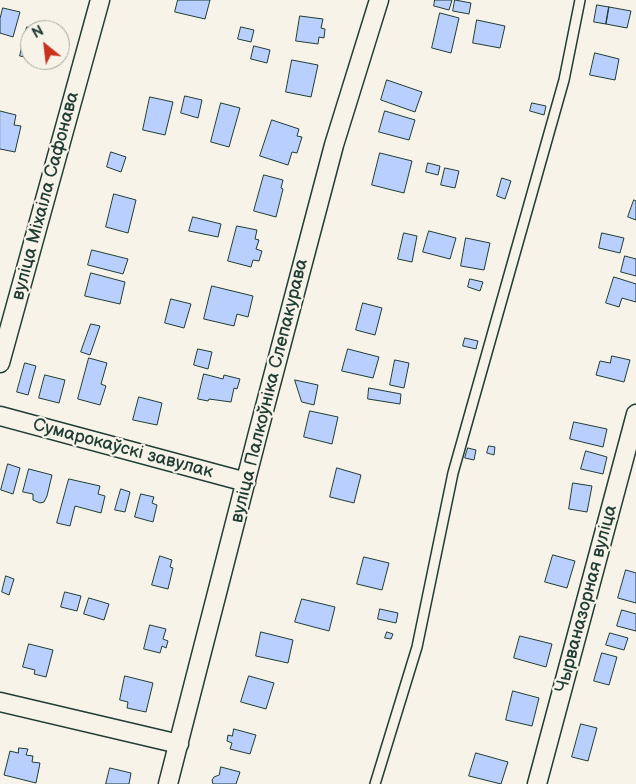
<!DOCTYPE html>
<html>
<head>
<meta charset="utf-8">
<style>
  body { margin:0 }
  #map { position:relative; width:636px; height:784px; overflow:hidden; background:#f7f3e8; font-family:"Balsamiq Sans",sans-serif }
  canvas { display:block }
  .north { position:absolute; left:20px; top:20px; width:50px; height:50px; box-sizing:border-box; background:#f7f3e8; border:1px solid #a1aaa0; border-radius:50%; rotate:331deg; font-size:14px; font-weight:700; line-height:20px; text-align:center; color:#1f3d34 }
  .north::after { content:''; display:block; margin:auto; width:18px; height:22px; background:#c8321e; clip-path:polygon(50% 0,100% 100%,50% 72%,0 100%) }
</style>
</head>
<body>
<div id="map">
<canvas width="636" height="784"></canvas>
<div class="north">N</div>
</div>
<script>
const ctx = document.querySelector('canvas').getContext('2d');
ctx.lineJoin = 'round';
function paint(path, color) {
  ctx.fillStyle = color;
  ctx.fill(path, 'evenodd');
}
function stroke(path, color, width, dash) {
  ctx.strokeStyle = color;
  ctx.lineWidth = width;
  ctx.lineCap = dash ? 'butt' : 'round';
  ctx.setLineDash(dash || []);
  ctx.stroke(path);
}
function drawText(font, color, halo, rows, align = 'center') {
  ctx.font = font + ' "Balsamiq Sans",sans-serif';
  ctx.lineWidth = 4.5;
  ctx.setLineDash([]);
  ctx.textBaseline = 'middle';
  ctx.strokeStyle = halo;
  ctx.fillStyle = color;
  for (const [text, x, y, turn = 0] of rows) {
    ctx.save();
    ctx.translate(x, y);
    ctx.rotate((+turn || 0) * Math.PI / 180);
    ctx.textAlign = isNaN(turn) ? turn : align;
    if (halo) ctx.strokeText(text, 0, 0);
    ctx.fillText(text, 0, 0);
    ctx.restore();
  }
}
const building = new Path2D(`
  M178,0H210L205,19L175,12Z
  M435,0H452L449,10L434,6Z
  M455,0L471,3L469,14L453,11Z
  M597,5L609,7L606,24L594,22Z
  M609,7L631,11L627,28L606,24Z
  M3,8L20,12L13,37L0,33V19Z
  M440,13L459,18L451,53L432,48Z
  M300,16L323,19L321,28L325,29L324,38L319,37L318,44L296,41Z
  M477,20L505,26L500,48L473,43Z
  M27,27L40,30H30V58L20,56Z
  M241,27L254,30L251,42L238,39Z
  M254,46L270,50L267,63L251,59Z
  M595,53L619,59L615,80L590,75Z
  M292,60L318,65L311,97L286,92Z
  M387,80L422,92L415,112L381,100Z
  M185,96L202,100L198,118L181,113Z
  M150,97L173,102L165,135L143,130Z
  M221,103L240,108L229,147L211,142Z
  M532,103L546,106L544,115L530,111Z
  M0,111L16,115L14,125L21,126L15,152L0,149Z
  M385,111L415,120L409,140L379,132Z
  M272,120L299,129L297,136L302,137L297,153L292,152L288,165L260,156Z
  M111,152L126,157L121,172L107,167Z
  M380,153L412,161L404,193L372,185Z
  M428,163L440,166L438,175L426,172Z
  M445,168L459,171L455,188L441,185Z
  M264,175L283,180L281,188L283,189L276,217L254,211Z
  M502,178L511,181L505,199L497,196Z
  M114,194L136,200L128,233L106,227Z
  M634,200L636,201V220L628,217Z
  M193,217L221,224L218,237L189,231Z
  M237,226L257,230L255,239L259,240L256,249L262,251L259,261L253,260L251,267L228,261Z
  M429,231L456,238L450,259L423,252Z
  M404,233L417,236L412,262L398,259Z
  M602,233L624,238L620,253L599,248Z
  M466,238L490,243L484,270L461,266Z
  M92,250L128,259L123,274L88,265Z
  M625,256L636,259V276L621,272Z
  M91,273L125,282L120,304L85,296Z
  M614,277L636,284V302L622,298L619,307L606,303Z
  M470,279L483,282L480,291L468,287Z
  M212,286L253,296L248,317L237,314L234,326L204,319Z
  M171,299L191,304L184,328L165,323Z
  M363,303L382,308L375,335L356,330Z
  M91,324L100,326L90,355L81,352Z
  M465,338L478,341L476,349L463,346Z
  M198,349L212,352L208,369L194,365Z
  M348,349L379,357L373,378L342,371Z
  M612,356L630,360L624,382L596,375L600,361L610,363Z
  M89,358L107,363L101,384L106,386L100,405L78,399Z
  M395,360L409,363L404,388L390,385Z
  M25,363L36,366L28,395L17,392Z
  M204,374L223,379L224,375L240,379L237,389L234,388L231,402L209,399L208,401L198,399Z
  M45,375L65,380L59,403L39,398Z
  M295,380L318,385L314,405L302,402Z
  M369,388L401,394L400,404L368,399Z
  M139,397L162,403L157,425L133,420Z
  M310,411L338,417L332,444L304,437Z
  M574,422L607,429L603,447L570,439Z
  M489,446L495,447L494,455L487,453Z
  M468,448L476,450L474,460L465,458Z
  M586,451L607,457L603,474L581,469Z
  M8,464L20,468L13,494L1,490Z
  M337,468L361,475L354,503L330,497Z
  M29,469L52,475L47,496L44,502L40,503L33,500V494L23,492Z
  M69,479L100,486L98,494L105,496L101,513L75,506L70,526L57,523Z
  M573,483L592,486L587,512L569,509Z
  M121,489L130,492L125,512L115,510Z
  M141,494L154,497L152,503L157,505L153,522L135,517Z
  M553,555L575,561L567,588L545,582Z
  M160,556L172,560L170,567L173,568L168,589L152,585Z
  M364,557L389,563L382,590L357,584Z
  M626,570L636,573V603L618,598Z
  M6,576L14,579L9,595L2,592Z
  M65,592L81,596L77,611L61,607Z
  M89,598L109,604L104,620L84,614Z
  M302,599L335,607L329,631L295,622Z
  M380,609L398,613L396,623L378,619Z
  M622,610L636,614V631L617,626Z
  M150,625L166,629L163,639L168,641L166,648L162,646L160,653L144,649Z
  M261,632L293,640L288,663L256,656Z
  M387,632L393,634L391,639L385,638Z
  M610,633L628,638L624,650L606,645Z
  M520,636L552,644L546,667L514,658Z
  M29,644L53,650L46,677L34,674L35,670L23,667Z
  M602,653L617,657L609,685L594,681Z
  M125,676L153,683L146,712L127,708L128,702L120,700Z
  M249,676L274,683L266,709L241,702Z
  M513,691L539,698L532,726L506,720Z
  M581,724L597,728L588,761L572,757Z
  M234,729L256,735L250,754L230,749L232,743L227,741L228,735L232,736Z
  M19,748L28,749L26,755L33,756L32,762L40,763L36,783L4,775L10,751L18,753Z
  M476,753L508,762L501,784L469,776Z
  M221,767L240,772L236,784H213L212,780L214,777L219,775Z
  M110,768L131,773L129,784H106Z`);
paint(building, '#b9d0ff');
stroke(building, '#1f3d34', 1);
const service = new Path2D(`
  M375,784L417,647L453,473L564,80L580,0`);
const minor = new Path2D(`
  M0,363L100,0
  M0,416L246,482
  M0,702L179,744
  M168,784L258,433L334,145L379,0
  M537,784L636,414`);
stroke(service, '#1f3d34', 12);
stroke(minor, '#1f3d34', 21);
stroke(service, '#f7f3e8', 9);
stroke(minor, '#f7f3e8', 18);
drawText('18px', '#1f3d34', '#f7f3e8', [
  ["вуліца Міхаіла Сафонава",46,196,-75],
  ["вуліца Палкоўніка Слепакурава",270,391,-76],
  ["Сумарокаўскі завулак",123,449,15],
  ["Чырваназорная вуліца",587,599,-75]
]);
</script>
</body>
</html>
